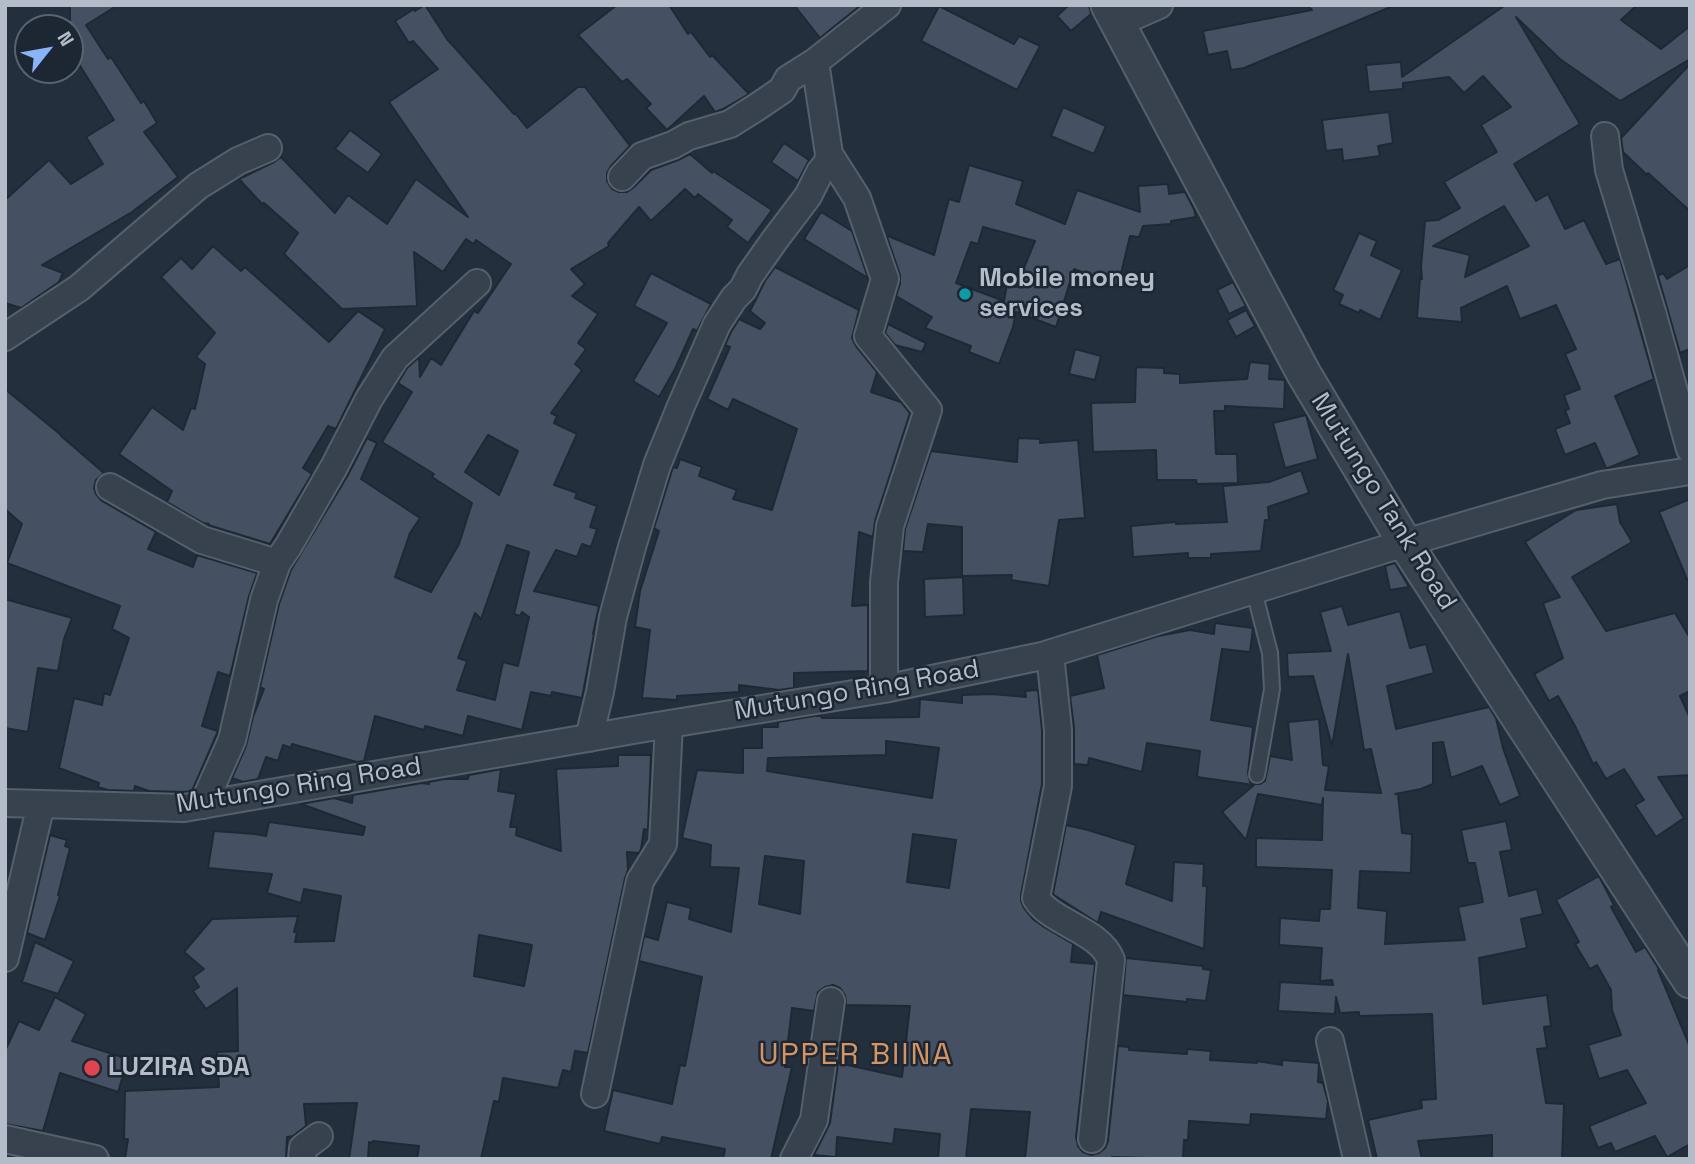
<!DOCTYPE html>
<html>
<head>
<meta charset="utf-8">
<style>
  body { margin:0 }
  #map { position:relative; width:1695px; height:1164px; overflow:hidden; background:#242f3e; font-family:"Space Grotesk",sans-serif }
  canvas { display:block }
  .frame { position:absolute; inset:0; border:7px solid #b4bcc9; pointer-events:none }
  .north { position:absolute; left:14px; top:14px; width:70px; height:70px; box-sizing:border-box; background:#1d2633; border:2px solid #59626f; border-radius:50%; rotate:59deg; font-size:19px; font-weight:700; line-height:28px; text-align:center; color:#b4bcc9 }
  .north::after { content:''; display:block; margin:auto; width:24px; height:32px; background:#8ab4f8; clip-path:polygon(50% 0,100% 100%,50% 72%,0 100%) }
</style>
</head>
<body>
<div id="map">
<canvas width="1695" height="1164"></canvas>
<div class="frame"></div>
<div class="north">N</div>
</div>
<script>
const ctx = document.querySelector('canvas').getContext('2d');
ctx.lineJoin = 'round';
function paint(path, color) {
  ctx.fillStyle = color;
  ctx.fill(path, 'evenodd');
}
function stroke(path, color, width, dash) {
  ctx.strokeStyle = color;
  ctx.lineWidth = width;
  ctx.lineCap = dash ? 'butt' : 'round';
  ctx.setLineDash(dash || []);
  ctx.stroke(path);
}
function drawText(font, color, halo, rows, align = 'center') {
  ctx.font = font + ' "Space Grotesk",sans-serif';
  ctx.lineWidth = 5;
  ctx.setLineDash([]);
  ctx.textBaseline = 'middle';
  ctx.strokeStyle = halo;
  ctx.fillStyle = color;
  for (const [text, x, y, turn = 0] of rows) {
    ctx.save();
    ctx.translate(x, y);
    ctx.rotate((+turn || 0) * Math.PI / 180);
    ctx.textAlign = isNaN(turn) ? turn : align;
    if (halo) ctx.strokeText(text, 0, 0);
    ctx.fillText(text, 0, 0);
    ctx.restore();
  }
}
const building = new Path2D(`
  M70,5H118L86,25L108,59L111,57L141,103L144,101L157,123L144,132L178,177L132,212L42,265L63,273L59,282L21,308L5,303V200L49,160L71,184L103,164L86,137L114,120L77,61L70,66Z
  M425,5L447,39L514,114L515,113L527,128L578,87H585L630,146L611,166L607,173V181L612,189L619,192H627L633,188L651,170L678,160L690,154L712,173L713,171L772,210L748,243L727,227L732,220L698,194L695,198L685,189L651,221L639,207L608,243L609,246L571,269L585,284L572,296L598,314L578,343L586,349L575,364L582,370L551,413L557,416L554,423L577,434L554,485L577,493L575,498L597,506L590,527L597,529L591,547L582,544L577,557L556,550L534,591L599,606L593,634H594L582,698L552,692L551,696L531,692L522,730L468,716L463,736L425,726L424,730L375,716L364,761L357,762L292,744L291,748L283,745L278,761L266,757L258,779L243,782L232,778L246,746L253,717L264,689L260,687L279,604L291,570L348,475L367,438L377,443L361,479L420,518L410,533L395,577L431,592L459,544L472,503L432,477L434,474L382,442L412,392L398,383L407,368L419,357L420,377L431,358L441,365L474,311L478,313L511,264L476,240L474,244L466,239L443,272L414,252L417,306L342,309L284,254L298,233L264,203L262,204L239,179L274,162L281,157L335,213L348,195L387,224L416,179L468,217L389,102L438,69L413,41L409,43L395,21L414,9L415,11ZM488,435L518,451L499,495L465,472ZM507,545L529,552L514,614L520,616L522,612L529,617L518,666L503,662L495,700L457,690L467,661L458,658L475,613L481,619Z
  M617,5H669L688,34L691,32L710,57L712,55L749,94L723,109L715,112L704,96L667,130L646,108L651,104L627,79L622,82L578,35Z
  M794,5H861L820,38Z
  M1069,5H1089L1091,14L1071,31L1057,16Z
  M1307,5L1393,6L1244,68L1231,70L1227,51L1208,55L1203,31L1312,10Z
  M1503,5H1637L1621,20L1661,49L1690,26V59L1620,101L1560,59L1516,17L1580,124L1514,164L1536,201L1548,194L1565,229L1584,220L1606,264L1620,259L1654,379L1615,396L1640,455L1608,468H1606L1595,443L1565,455L1555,429L1570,423L1565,410L1569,409L1564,395L1580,389L1565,354L1576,349L1556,305L1520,319L1507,286L1461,308L1462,322L1417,318L1420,278L1422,279L1421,267L1425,221L1438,220L1460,208L1444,182L1497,152L1481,125L1511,107L1483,76L1464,93L1449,77L1403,83V89L1369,92L1366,65L1401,62L1402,77L1504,6ZM1504,206L1529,246L1465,277L1470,255L1433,246Z
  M939,6L1014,44L1019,36L1040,46L1017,90L921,41Z
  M1690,64V211L1648,173L1647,175L1623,152L1621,138Z
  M1063,107L1106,126L1094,154L1051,136Z
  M1389,112L1393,143L1378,146L1380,156L1343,161L1342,149L1326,151L1322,120Z
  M350,130L382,154L368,173L335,149Z
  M784,143L809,160L798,181L771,162Z
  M969,165L1023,181L1016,204L1065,224L1077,190L1140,212L1138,186L1168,184L1169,194L1185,192L1194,209L1196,217L1171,221V224L1143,226L1139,237L1130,236L1118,286L1074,269L1056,327L1016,312L1013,327L999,364L969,352L971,346L925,328L932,317L896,296L900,284V275L887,237L888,236L934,255L949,199L959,202ZM983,227L1035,241L1016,287L1007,285L1004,301L956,283L971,242L978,244Z
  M821,212L852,231L868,278L804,239Z
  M1359,233L1377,241L1371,255L1402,270L1380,320L1360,310L1359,313L1339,304L1343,295L1333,290Z
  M213,246L241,271L245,267L329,342L358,311L385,329L336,429L328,426L303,468L312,474L270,544L208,525L209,524L203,523L167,502L172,491L119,454L152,407L183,430L191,408L195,409L205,364L196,357L215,333L161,277L181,258L192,269Z
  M1690,265V349L1680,353L1658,276L1663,273L1667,279Z
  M775,267L859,310L852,338L856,346L877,372L871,392L901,402L910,413L875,521L873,537L859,532L852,606L868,605V671L794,673V688L779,690L739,685V692L677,696V700L642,698L650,630L635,627L640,591L659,531L654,528L673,467L677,468L680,459L702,467L699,476L737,490L733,499L772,510L797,429L733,399L728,410L707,399L730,347L725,345L731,332L739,319L760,329L765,323L750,311L765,281Z
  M651,273L711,304L697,331L693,329L675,369L659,397L633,381L667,323L634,306Z
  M1233,282L1246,306L1229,314L1217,290Z
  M1246,310L1255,326L1236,337L1227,320Z
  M888,324L926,343L922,352L895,345L885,333Z
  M1075,349L1101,356L1095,380L1069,374Z
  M1250,362L1270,364L1269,379L1285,380L1284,409L1225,406V411H1214L1216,454H1237L1238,483L1197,484L1196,480H1157L1156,450L1093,452L1091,403L1135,402L1136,367L1164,368V373L1180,374V383L1247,379Z
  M5,389L61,435V436L104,473L96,480L94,488L96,494L102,501L156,532L148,549L193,567L197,555L257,573L249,596L230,676L218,672L202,726L218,731L192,791L183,792L149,791L135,786L134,791L108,790L98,787L99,783L59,768L74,698L102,705L104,693L110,695L129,638L112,629L120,606L7,563L22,524L5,509Z
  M1306,415L1318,459L1285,468L1273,423Z
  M1018,438L1040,439V443L1078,440L1085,518L1059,520L1049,586L1011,580L1012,575L962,576V527L928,524L923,552L903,551L905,529L931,451L1017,462Z
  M1301,470L1309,493L1268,507L1269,520H1265L1261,551L1211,554V558H1188V553L1133,557L1131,526L1176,522V524L1227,522L1223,486L1269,482Z
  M1690,499V584H1689L1659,512Z
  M1617,504L1620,522L1632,542L1572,577L1606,631L1675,613L1690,638V691L1680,696L1690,718V775L1658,777L1684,818L1656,837L1635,805L1644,800L1624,769L1606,779L1596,762L1593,764L1575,726L1558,696L1549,701L1534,674L1563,658L1543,603L1560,597L1525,542L1576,510Z
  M1395,563L1409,587L1390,590L1385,566Z
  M963,577L964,615L925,617L924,579Z
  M5,599L72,618L64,639L58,671L38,668L28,732L5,728Z
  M1342,606L1348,625L1400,611L1410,648L1426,644L1434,673L1387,686L1396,729L1489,707L1496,718L1503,748L1520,796L1500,805L1482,766L1451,778L1443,742L1433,743V784L1421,789L1395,794H1398L1402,833L1412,834L1411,873L1360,871L1358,908L1387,911L1385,944L1465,940L1458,907L1483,902L1475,863H1468L1461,830L1506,821L1512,850L1500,852L1509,896L1537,889L1543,914L1521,919L1527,948L1479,958L1483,1004L1547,995L1551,1026L1544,1027L1547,1048L1537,1049L1546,1103L1564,1104L1562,1159H1492V1135L1418,1141L1422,1159H1377L1368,1120L1422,1108L1421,1100L1436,1099L1432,1014L1359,1016V1012L1340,1013L1336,997L1335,1014L1278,1011L1280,982L1333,985L1332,980L1320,981L1322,948L1279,945L1280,918L1319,921L1320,909H1330L1332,870L1256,867V838L1322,840L1323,798L1322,805L1258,794L1246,840L1222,812L1254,785L1197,777L1200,751L1147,743L1142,772L1089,758L1088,765L1074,764V728L1070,696L1104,688L1097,655L1158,636L1190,630L1214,634L1215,623L1253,628L1250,652L1222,649L1211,720L1253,727L1248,773L1250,782L1255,784H1260L1265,781L1270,756L1292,760L1288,722L1319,719L1323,765L1329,766L1325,790L1381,793L1371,749L1364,750L1348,654L1332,746L1313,676L1288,677L1287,653L1331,651L1320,612Z
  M1038,690L1042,731V784L1021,895V901L1024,908L1033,919L1044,927L1073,944L1071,962L1095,964L1076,1137L1078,1146L1083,1152L1091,1155L1099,1153L1105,1148L1108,1141L1118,1046L1129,1047V1050L1187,1054V1049L1211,1051L1210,1060L1257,1063V1061L1282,1065V1060L1319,1063L1318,1082L1323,1083L1328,1101L1326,1119L1251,1114L1250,1125L1189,1121L1188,1140H1184L1183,1159L1112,1157V1159H1025L1030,1112L971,1109L966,1159H938L940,1134L895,1129L893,1144L837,1137L836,1157L814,1155L830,1123L838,1063L902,1077L910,1006L846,1005L845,995L840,988L833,985L825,987L818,992L814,1011L792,1008L785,1067H792L771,1159H723L725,1149L662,1137L660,1144L604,1131L613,1090L672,1104L680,1065L685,1066L692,1030L702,977L639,961L644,936L658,940L667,902L691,908L689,919L731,932L739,868L710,867L711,845L682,838L697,770L743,773V748H762V727H778V722L814,716H821L822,718H854L919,717L920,699L962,703V695L992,694L1026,697L1025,691ZM886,741L939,748L932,798L767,771L768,758L886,755ZM913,834L956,840L949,888L907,882ZM765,856L804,861L800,914L759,904Z
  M618,755H651L648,828V830L644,829L641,849L639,853L627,852L628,870L625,878L588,1053L575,1051L571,1072L563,1070L558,1088L503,1078L499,1102L494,1101L481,1159H417L419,1146L373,1141L372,1143L369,1142L368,1159H349L357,1103L304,1104L306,1126L293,1136L287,1137L286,1159H125L128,1139H124L125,1091L219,1087L217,1052L238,1051L237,988L206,1009L193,991L199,987L193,977L204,969L184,952L212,919L298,916L294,932H297L295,942L334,941L341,896L304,889L301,903L267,893L272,874L208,868L214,831L255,834L266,836L269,822L363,835L365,827L301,804L334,798L352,803L353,795L422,783L429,784V782L444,779H468L469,775L501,769L498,791L516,794L510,827H517L516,835L561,851L556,769L618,766ZM479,935L532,945L524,986L474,976Z
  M1066,825L1088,830L1136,845L1126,884L1172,901L1174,862L1204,864L1203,886H1207L1204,949L1101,912L1098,923L1054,895L1053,894Z
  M50,835L67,840L65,846L70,848L58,895L60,896L45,940L27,933Z
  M1599,876L1614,905L1611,907L1636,952L1645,947L1659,969L1658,970L1690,1047V1144L1667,1157L1655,1136L1615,1152L1611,1143L1598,1148L1589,1126L1646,1103L1627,1070L1599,1079L1588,1045L1621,1035L1612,1010L1611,990L1597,965L1590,969L1575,944L1579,942L1556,900Z
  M35,942L74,961L58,994L22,982Z
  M1126,958L1203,966V969L1211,970L1206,1001L1187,999V1002L1123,995Z
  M55,997L86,1014L72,1041L128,1059L118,1092L60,1073L43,1131L5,1124V1051L19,1021L39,1030Z`);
paint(building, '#455162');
stroke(building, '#1f2835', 2);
const service = new Path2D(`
  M1254,591L1270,653L1272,689L1257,775`);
const minor = new Path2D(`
  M1116,24L1159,5
  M1605,136L1609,170L1652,312L1690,449
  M829,154L857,198L885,279L868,336L928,410L890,526L884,582V689
  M622,177L642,156L673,145L689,136L730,124L757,107L782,90L788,79L815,62L887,5
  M5,337L79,288L198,186L238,161L268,148
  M110,487L202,540L277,563
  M1050,654L1058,730V786L1036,898C1051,923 1100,930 1111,960L1092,1139
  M589,738L600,692L613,617L632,547L657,465L681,406L717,324L734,298L743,289L750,275L774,241L808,196L820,172L828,162L829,154L815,62
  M5,803L184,808L645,728L884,689L1042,656L1405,543L1602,485L1690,471
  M203,805L232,740L264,600L277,563L289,545L334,467L369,399L395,358L477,283
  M5,958L41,804
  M1330,1041L1357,1159
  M595,1094L640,881L663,844L669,724
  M5,1139L95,1159
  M302,1159L303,1148L319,1136
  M794,1159L814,1120L831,1001`);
const tertiary = new Path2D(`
  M1108,5L1304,374L1405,543L1690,981`);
stroke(service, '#565f6c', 18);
stroke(minor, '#565f6c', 30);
stroke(tertiary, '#565f6c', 37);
stroke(service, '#38414e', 14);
stroke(minor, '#38414e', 26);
stroke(tertiary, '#38414e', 33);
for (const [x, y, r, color] of [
  [965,294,7,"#0f9aa8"],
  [92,1068,9,"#e0444e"]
]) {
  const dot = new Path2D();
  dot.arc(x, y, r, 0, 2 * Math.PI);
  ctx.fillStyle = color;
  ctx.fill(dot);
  stroke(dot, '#1d2633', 2.5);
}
drawText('bold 26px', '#b4bcc9', '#1d2633', [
  ["Mobile money",979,279],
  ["services",979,309],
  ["LUZIRA SDA",108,1068]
], 'left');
drawText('26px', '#b4bcc9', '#1d2633', [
  ["Mutungo Tank Road",1383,502,58],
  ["Mutungo Ring Road",857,691,-10],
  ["Mutungo Ring Road",299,786,-9]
]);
ctx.letterSpacing = '2px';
drawText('30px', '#d59563', '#1d2633', [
  ["UPPER BIINA",856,1056]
]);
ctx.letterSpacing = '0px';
</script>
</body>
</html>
